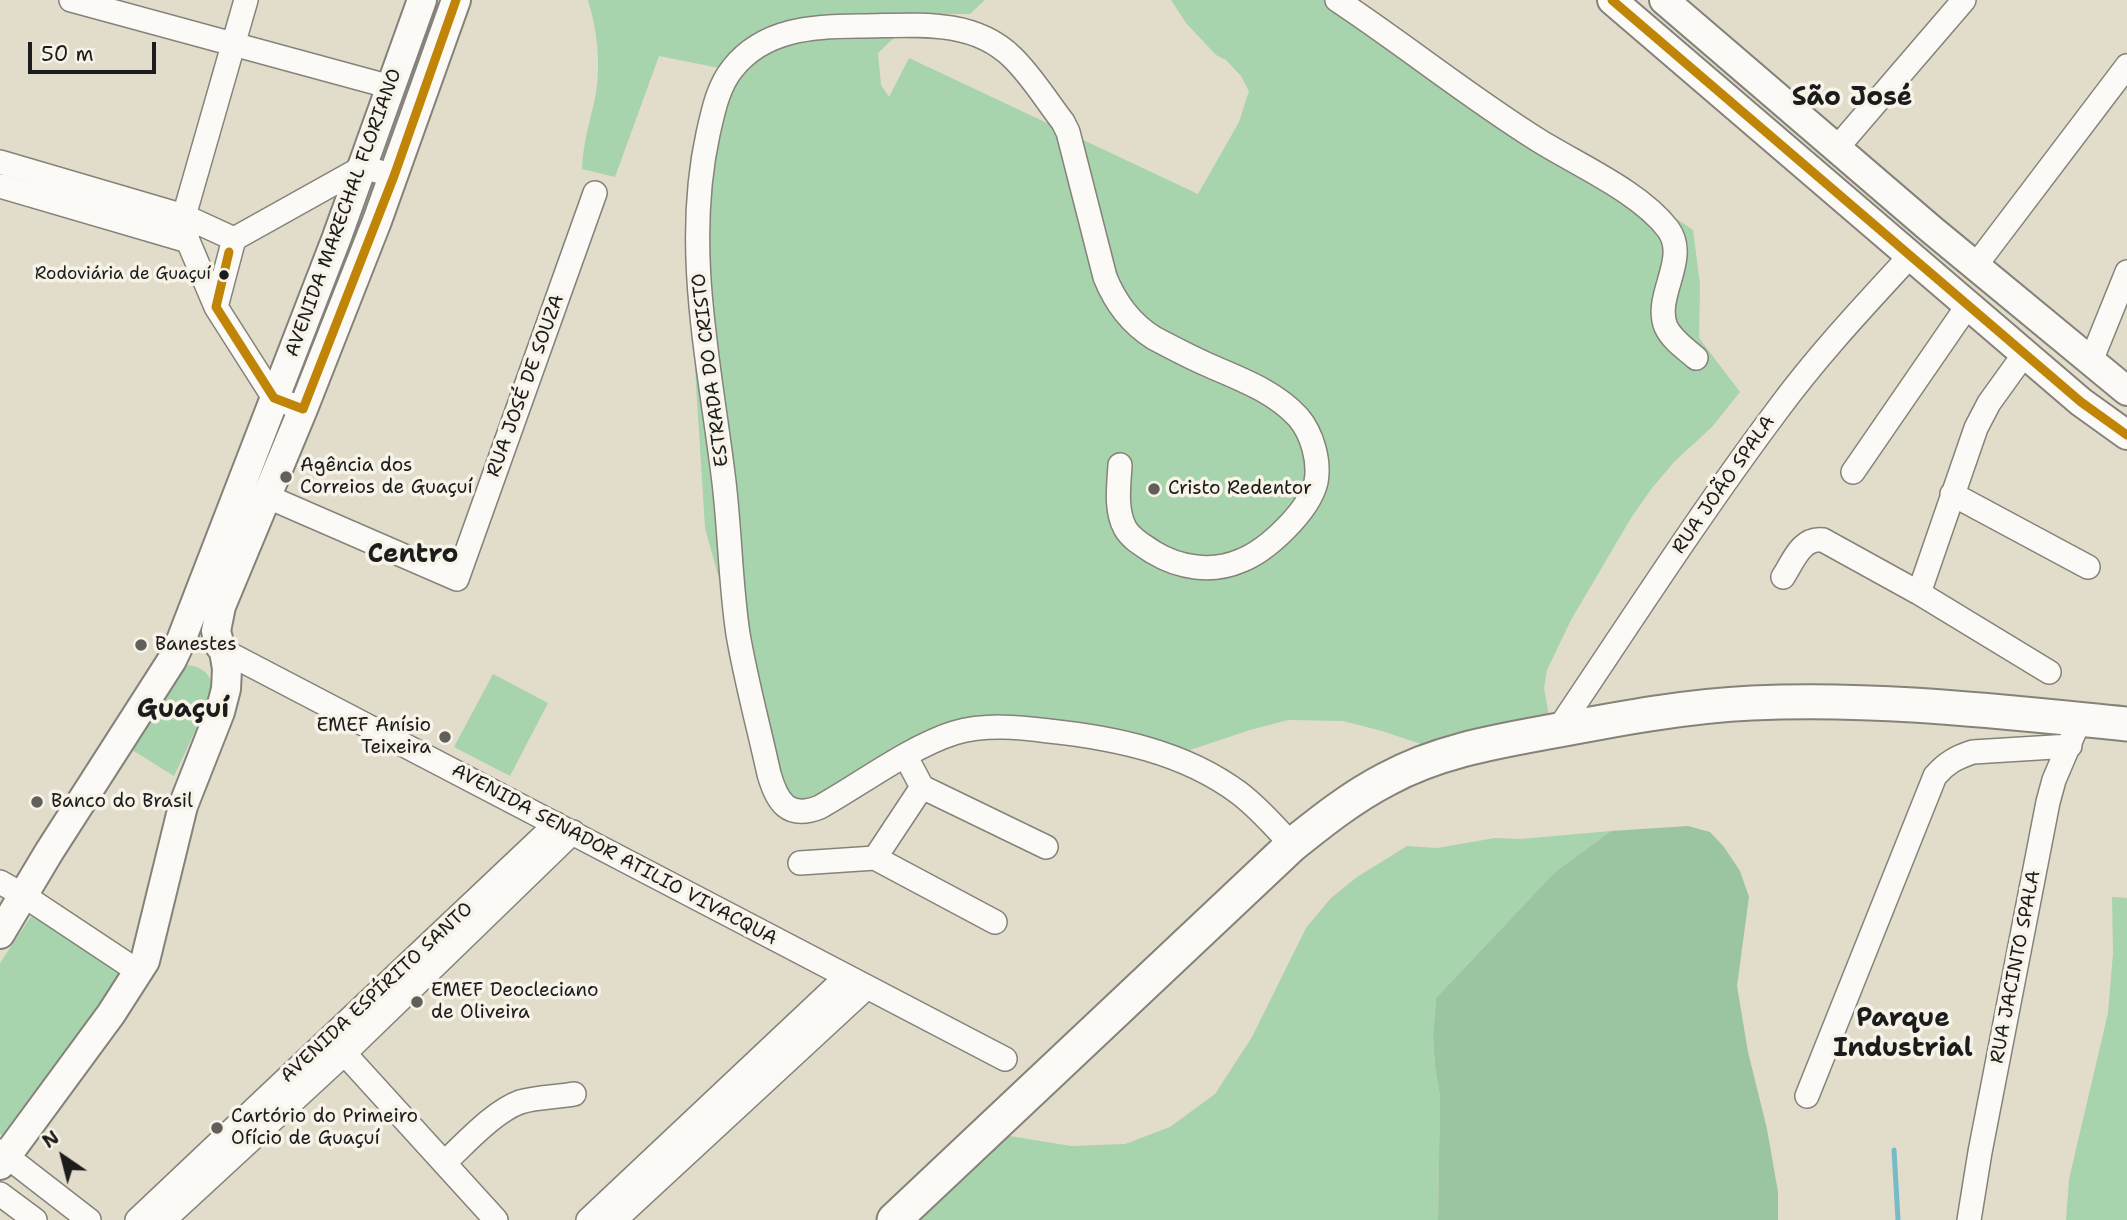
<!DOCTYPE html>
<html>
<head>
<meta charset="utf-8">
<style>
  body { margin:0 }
  #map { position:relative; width:2127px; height:1220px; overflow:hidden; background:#e2dccb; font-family:"Shantell Sans",sans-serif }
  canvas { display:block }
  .north { position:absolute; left:28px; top:1122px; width:70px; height:70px; -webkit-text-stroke:5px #f7f3e8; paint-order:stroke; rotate:325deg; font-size:19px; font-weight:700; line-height:28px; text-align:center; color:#1c1c1c }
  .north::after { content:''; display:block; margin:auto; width:24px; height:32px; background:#1c1c1c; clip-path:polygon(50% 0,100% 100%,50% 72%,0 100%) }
  .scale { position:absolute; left:28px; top:42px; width:128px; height:32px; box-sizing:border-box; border:4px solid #1c1c1c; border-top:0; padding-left:9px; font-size:21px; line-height:24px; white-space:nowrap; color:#1c1c1c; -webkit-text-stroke:5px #f7f3e8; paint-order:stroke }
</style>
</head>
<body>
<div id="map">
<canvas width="2127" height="1220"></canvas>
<div class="north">N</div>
<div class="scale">50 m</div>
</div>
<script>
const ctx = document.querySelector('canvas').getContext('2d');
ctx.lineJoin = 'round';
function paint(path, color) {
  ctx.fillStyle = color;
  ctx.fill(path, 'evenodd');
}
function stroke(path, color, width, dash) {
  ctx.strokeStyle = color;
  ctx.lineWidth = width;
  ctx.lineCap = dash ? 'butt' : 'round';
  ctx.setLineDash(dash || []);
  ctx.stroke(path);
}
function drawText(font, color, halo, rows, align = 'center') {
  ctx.font = font + ' "Shantell Sans",sans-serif';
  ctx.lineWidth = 7;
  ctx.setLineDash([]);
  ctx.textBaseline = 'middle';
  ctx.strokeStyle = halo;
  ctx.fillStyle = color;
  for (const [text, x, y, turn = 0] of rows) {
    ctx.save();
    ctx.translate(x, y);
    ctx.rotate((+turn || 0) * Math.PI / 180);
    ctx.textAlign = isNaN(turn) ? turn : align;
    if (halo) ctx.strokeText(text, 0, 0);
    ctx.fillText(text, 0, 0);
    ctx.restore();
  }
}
paint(new Path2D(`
  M588,0H985L970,14C918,13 915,18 878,53L881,85L889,97L909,58L1198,194L1239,122L1249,91L1241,76L1226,60L1216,55L1186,23L1171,0H1336L1577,152L1693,230L1700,284L1699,338L1740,392L1712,427L1675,461L1652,488L1631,518L1571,620L1547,670L1544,688L1549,716L1427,746L1382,731L1343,721L1288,720L1250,730L1187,751L1127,737L1046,723L917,752L858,788L783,809L705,528L686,224L729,70L659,56L615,177L582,169C583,142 591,118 596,93C601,61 597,30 588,0Z
  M185,665C203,666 211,674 214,691L174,776L129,748L176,669Z
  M493,674L548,703L510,776L454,747Z
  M1611,831L1555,872L1436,998L1433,1037L1435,1066L1440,1096L1438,1220H908L997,1134L1071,1146L1125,1144L1170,1127L1215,1094L1252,1037L1306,928L1331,898L1357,877L1407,846L1437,848L1495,838L1520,839Z
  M2112,897L2127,898V1220H2066L2069,1179L2108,1013L2113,953Z
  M32,915L119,974L9,1140L0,1134V963Z`), '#a7d4ac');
paint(new Path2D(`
  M1688,826L1710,832L1724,847L1740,871L1749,897L1737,986L1748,1052L1767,1129L1778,1192V1220H1438L1440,1096L1435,1066L1433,1037L1436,998L1555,872L1611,831Z`), '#9bc4a0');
stroke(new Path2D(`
  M1894,1150L1898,1220`), '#75bcc7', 5);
const minor = new Path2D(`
  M71,0L391,87
  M246,0L184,216L188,241L216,307L274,398L303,409
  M1337,0C1405,45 1469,97 1538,140C1578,165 1640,192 1668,229C1690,259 1653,296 1666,327C1672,340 1686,349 1696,358
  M1836,149L1964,0
  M0,162L184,216L234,239
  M0,186L188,241
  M1976,265L2127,66
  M216,307L234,239L363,167L394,176
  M2091,361L2127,272
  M1120,465C1119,485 1115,509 1125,528C1131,539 1143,545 1153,552C1179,568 1212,573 1240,561C1267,551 1309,511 1316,482C1320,461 1312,433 1298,417C1273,390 1239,379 1206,364C1188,356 1171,347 1154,338C1130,323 1115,302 1105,277L1068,132L1063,122C1046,100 1031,75 1012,57C971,17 912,26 859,26C814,26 764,29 733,68C718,86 713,112 708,134C683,248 709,361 723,474C730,527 730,581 738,634C746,681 759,728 769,774C777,802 788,820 820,807C861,784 910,747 954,733C985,724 1018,727 1049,731C1115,738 1184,752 1239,793C1259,808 1275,827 1292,845
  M1853,472L1968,305
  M1952,494L2088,567
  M266,496L457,579L595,193
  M1783,577C1793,562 1801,537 1823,540L1919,593L2049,672
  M1919,593L1976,428L1989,403L2025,353
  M224,651L1005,1059
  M1557,731C1629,624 1699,515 1776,412C1817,356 1864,306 1911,255
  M906,757L922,787L1046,847
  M875,858L922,787
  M800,863L875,858L995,922
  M0,882L23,895L139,972
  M335,1043L496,1220
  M1807,1096L1935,776C1946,763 1957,757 1973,752L2070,746
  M0,1151L89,1220
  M444,1163C465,1144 493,1112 520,1102C536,1097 557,1097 574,1094
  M0,1194L35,1220
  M137,1220L556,824
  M164,1220L345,1053L573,832
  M588,1220L846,977
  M615,1220L866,988
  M1969,1220L1980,1152L2048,802L2054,780L2080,719`);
const major = new Path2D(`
  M1612,0L2081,402L2127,435
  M1664,0L1932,230L2127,391
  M0,934L49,852L172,660L180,643L337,237L422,0
  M0,1165L111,1014L145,961L183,806L220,712L226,689L227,669L224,651L220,646L216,631L221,606L303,409L377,221L456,0`);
const highway = new Path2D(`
  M894,1220L1292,845C1322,821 1352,797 1387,779C1440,750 1500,741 1559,730C1623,718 1687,706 1752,703C1877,697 2003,712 2127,724`);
stroke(minor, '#85827a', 26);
stroke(major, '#85827a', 32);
stroke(highway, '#85827a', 37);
stroke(minor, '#fbfaf7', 23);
stroke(major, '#fbfaf7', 28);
stroke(highway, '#fbfaf7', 33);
stroke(new Path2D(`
  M1612,0L2081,402L2127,435
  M229,252L216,307L274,398L303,409L394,176L456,0`), '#c08407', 9);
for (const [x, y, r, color] of [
  [224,275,6,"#1c1c1c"],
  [286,477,7,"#615f59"],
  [1154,489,7,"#615f59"],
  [141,645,7,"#615f59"],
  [445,737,7,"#615f59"],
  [37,802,7,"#615f59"],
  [417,1002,7,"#615f59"],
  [217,1128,7,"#615f59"]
]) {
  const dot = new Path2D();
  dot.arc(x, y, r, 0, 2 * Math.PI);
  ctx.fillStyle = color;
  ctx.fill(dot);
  stroke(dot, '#f7f3e8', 2.5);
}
drawText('17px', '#1c1c1c', '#f7f3e8', [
  ["Rodoviária de Guaçuí",211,275]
], 'right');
drawText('19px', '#1c1c1c', '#f7f3e8', [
  ["AVENIDA MARECHAL FLORIANO",344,213,-70],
  ["ESTRADA DO CRISTO",711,370,-97],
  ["RUA JOSÉ DE SOUZA",526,386,-70],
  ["RUA JOÃO SPALA",1724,485,-55],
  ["AVENIDA SENADOR ATILIO VIVACQUA",614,855,28],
  ["RUA JACINTO SPALA",2016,967,-79],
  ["AVENIDA ESPÍRITO SANTO",377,993,-43]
]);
drawText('19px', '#1c1c1c', '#f7f3e8', [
  ["Agência dos",300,466],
  ["Correios de Guaçuí",300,488],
  ["Cristo Redentor",1168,489],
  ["Banestes",155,645],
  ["EMEF Anísio",431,726,"right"],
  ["Teixeira",431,748,"right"],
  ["Banco do Brasil",51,802],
  ["EMEF Deocleciano",431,991],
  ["de Oliveira",431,1013],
  ["Cartório do Primeiro",231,1117],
  ["Ofício de Guaçuí",231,1139]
], 'left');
drawText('bold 26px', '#1c1c1c', '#f7f3e8', [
  ["São José",1852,98],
  ["Centro",413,555],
  ["Guaçuí",183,710],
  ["Parque",1903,1019],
  ["Industrial",1903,1049]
]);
</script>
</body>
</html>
